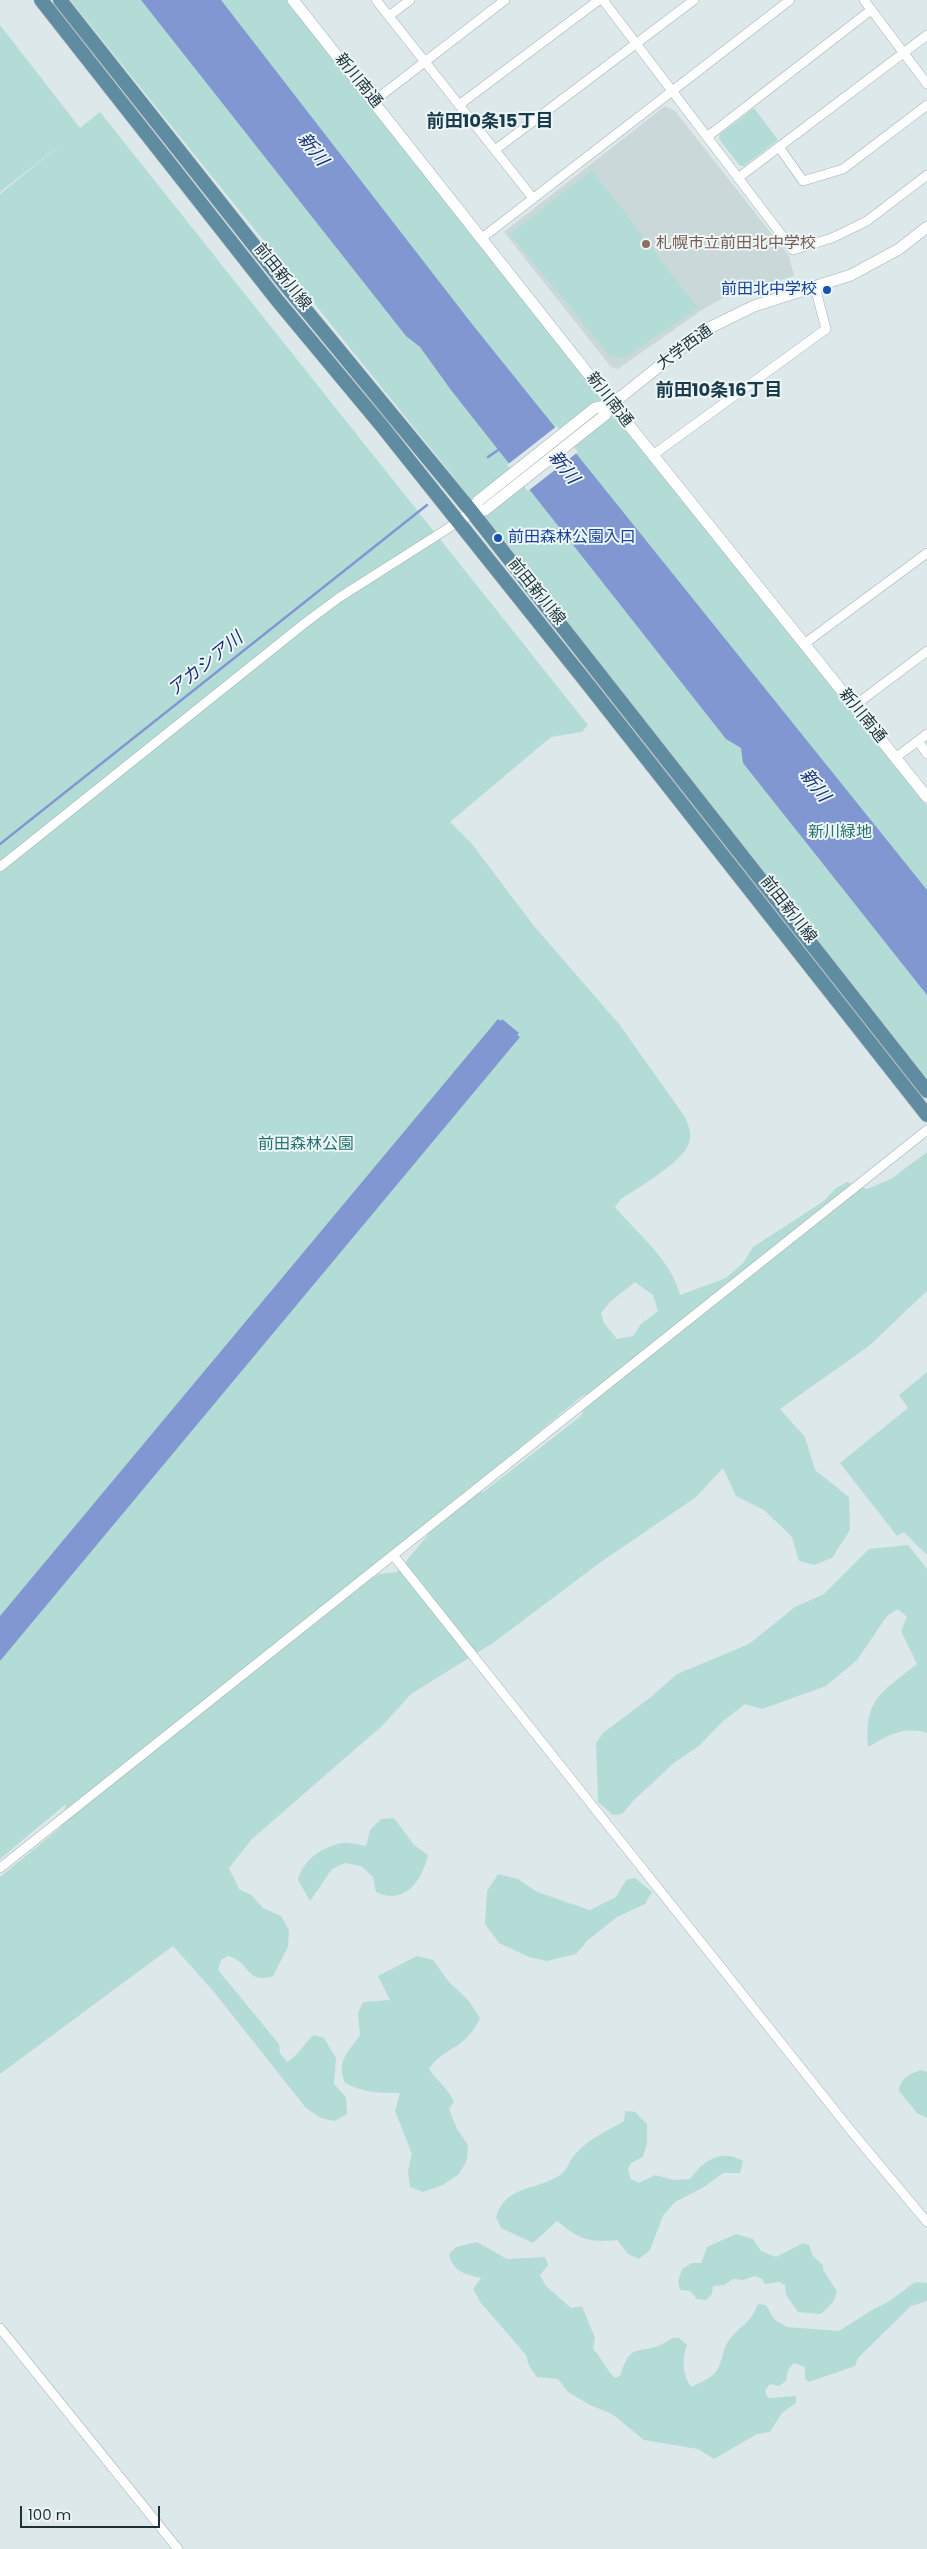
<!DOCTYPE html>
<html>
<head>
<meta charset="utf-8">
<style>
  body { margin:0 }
  #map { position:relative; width:927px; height:2549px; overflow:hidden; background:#dde8ea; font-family:Poppins,sans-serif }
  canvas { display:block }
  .scale { position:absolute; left:20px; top:2506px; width:140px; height:22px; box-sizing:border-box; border:2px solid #1e3139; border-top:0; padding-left:6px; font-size:15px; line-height:18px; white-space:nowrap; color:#1e3139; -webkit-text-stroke:4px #edf6f6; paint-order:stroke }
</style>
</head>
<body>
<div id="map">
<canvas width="927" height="2549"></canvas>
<div class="scale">100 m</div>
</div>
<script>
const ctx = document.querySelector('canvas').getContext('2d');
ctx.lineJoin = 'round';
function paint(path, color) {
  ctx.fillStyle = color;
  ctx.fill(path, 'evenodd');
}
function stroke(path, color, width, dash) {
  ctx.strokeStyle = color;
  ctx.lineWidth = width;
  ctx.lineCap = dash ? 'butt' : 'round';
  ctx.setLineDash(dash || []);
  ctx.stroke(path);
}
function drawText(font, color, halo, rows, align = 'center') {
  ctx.font = font + ' Poppins,"Noto Sans JP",sans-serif';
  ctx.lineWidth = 4;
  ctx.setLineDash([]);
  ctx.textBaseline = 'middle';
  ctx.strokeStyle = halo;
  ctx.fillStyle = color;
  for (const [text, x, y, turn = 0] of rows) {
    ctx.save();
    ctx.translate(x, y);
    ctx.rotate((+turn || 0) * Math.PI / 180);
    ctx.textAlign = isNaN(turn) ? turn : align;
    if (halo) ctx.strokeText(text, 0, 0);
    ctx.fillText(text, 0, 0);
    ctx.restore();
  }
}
paint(new Path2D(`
  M665,106L675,111L789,256L794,276L725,297L702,310L618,369L611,367L504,232Z`), '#cbd8d9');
paint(new Path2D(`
  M70,0H286L927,806V1079L436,455Z
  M0,25L80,128L100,112L588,725L582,732L551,737L450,822L472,844L534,926L619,1024L685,1117C689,1126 692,1133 689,1143C683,1162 638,1188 621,1199L615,1207C637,1233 672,1261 680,1295L726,1278L743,1263L753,1247L824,1201L835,1189L847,1182L867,1189L891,1179L927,1152V1291L869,1346L780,1409L805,1437L815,1470L849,1497L850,1530L832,1558L814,1565L799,1561L792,1537L764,1510L736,1496L723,1468L696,1497L598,1564L493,1643L411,1694L383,1725L252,1839L229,1868L239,1889L251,1895L263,1908L281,1916L289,1930L288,1947L273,1976C246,1985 250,1961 228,1956L221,1960L218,1970L279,2044L280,2053L287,2062C298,2056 304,2043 314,2035L324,2038L336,2058L334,2084L346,2097L347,2114L334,2121L321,2118L306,2108L214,1992L173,1946L0,2074V1877L60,1828L66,1804L0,1859V194L63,143L0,192ZM635,1282L653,1295L658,1311L641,1324L633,1336L617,1339L604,1323L601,1313L611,1301ZM591,1393L581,1416L482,1493L485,1477L582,1396ZM419,1533L428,1535L397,1572L379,1574L366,1582Z
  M754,108L778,140L744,166H740L719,139L720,134Z
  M592,170L698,308L624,358L609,355L510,234Z
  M927,1372V1555L904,1532L897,1536L840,1463L908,1408L899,1395Z
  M908,1545L927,1569V1733C903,1726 889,1735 868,1747C864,1698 882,1692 917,1664L901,1631L907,1617L898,1609L887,1616L857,1660L826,1686L762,1709L745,1704L722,1722L699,1746L675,1762L634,1800L622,1814L613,1815L598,1802L596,1743L603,1733L651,1697L677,1674L749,1644L795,1607L824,1594L869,1549Z
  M394,1818L414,1845L428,1855C422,1881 404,1906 376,1892L373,1877L361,1866L345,1863L332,1869L310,1901L298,1880C302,1861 323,1846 342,1843C349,1842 359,1845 366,1846L370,1830L381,1819Z
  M498,1874L518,1879L537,1892L590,1910L616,1897L626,1880L635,1878L652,1892L645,1904L617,1917L588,1940L576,1954L547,1961L529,1957L499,1943L485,1924L487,1891Z
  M417,1956L433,1960L449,1982L469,2001L480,2018C465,2051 444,2046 429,2069C437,2081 448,2088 454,2102L449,2109L457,2129L468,2145L467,2160L459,2174L443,2185L423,2192L410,2187L408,2171L412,2154L395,2111L400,2093C379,2093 364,2093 345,2083C336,2060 348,2053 360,2035L358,2013L363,2002L390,2000L378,1976Z
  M921,2070L927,2072V2118L917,2113L899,2091C900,2078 910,2074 921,2070Z
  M625,2111L635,2112L647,2124V2143L643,2157L631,2163L628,2169L631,2179L639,2183L655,2175L674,2180L690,2179C702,2161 722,2148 743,2161L740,2173H723L704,2187L675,2202L663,2216L650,2250L639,2259L628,2254L617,2240C588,2243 579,2239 557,2221L533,2243L501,2228L496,2217C507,2184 534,2192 560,2175C567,2171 570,2159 576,2153C592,2137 605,2132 624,2121Z
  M736,2234L753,2239L761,2251L776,2257L803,2243L809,2245L813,2256L823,2265V2270L837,2291L834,2301L821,2314L798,2312L786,2295L785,2285L779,2282L765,2284L762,2279L755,2276L743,2280L733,2279L724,2285L713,2286L712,2294L706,2300L697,2299L690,2291L680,2290L678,2282L682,2269L692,2263H701L707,2247Z
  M477,2242L507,2259L545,2257L548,2265L540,2275L546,2286L571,2308L582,2306L595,2338L593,2349C603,2359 605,2369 615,2378L620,2376C630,2343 637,2354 661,2345C669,2341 671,2337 679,2338L687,2345C682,2359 682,2374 691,2387C699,2383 713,2378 717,2370C723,2361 722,2349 729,2340C742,2324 749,2325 758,2304L766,2305L774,2319L787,2327L839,2331L872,2310L888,2302L915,2282L927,2283V2301L911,2306L858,2358L855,2366L809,2382L805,2379V2367L794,2363L788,2370L786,2381L779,2386L770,2384L765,2391L768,2398L796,2396V2403L782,2413L770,2432L757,2434L714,2459L698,2449L644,2440L612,2414L590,2405L568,2392L558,2379L537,2377L529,2366L526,2355L481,2303L473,2289L481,2278C465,2274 453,2272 449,2254L456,2247Z`), '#b4dcd6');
paint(new Path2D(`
  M141,0H221L472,324L927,890V995L743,763L741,748L726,739L451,390L420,347L406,336Z
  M498,1019L501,1021L502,1019L519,1033L517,1035L520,1037L0,1661V1616Z`), '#8197d2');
paint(new Path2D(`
  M557,426L578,452L528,491L507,465Z`), '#dde8ea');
stroke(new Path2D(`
  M488,457L501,448
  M0,844L427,505`), '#8197d2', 2.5);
const minor = new Path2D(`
  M376,0L532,197
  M603,0L793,250L832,238L867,221L927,175
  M864,0L927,84
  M389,16L410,0
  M374,101L505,0
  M459,105L599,0
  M707,137L871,10
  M779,147L803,181L843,169L927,105
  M495,150L694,0
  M738,178L927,35
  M482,238L790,0
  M653,455L826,329L815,287
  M804,644L927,553
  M854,706L927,651
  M918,741L927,754
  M895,758L927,734
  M0,867L305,623L340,597L458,522
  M393,1555L852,2132L927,2222
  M0,1868L927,1130
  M0,2328L178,2549`);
const tertiary = new Path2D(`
  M293,0L612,404L927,797
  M472,512L478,501L595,408L612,404
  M458,522L472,512L485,510L605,415L612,404L703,331L754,306L851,275L899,249L927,227`);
const primary = new Path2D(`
  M41,0L277,300L381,425L587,683L927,1115
  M60,0L287,287L472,512L927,1091`);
stroke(minor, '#a4b1b5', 10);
stroke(tertiary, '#a4b1b5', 12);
stroke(primary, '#c0c5c8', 15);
stroke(minor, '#fff', 9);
stroke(tertiary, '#fff', 11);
stroke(primary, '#5f8ca1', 14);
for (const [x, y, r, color] of [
  [646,244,5,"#8d6e63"],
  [827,290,5,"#1a4fb4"],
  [498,538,5,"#1a4fb4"]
]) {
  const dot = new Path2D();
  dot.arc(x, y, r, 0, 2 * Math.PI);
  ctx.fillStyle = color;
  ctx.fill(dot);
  stroke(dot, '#edf6f6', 2);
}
drawText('16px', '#1e3139', '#edf6f6', [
  ["新川南通",358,81,51],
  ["前田新川線",282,277,51],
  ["大学西通",685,348,-36],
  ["新川南通",609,400,52],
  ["前田新川線",536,592,51],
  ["新川南通",862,716,51],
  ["前田新川線",788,910,52]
]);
drawText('16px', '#785e54', '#edf6f6', [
  ["札幌市立前田北中学校",656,244]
], 'left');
drawText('16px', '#164399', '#edf6f6', [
  ["前田北中学校",817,290],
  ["前田森林公園入口",508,538,"left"]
], 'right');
drawText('16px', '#27716e', '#edf6f6', [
  ["新川緑地",840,833],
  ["前田森林公園",306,1145]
]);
drawText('bold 18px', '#1a3b4b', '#edf6f6', [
  ["前田10条15丁目",490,122],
  ["前田10条16丁目",719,391]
]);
drawText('italic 18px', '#173076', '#edf6f6', [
  ["新川",312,150,52],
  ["新川",563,468,52],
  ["アカシア川",206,665,-39],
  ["新川",814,786,52]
]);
</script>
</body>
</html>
